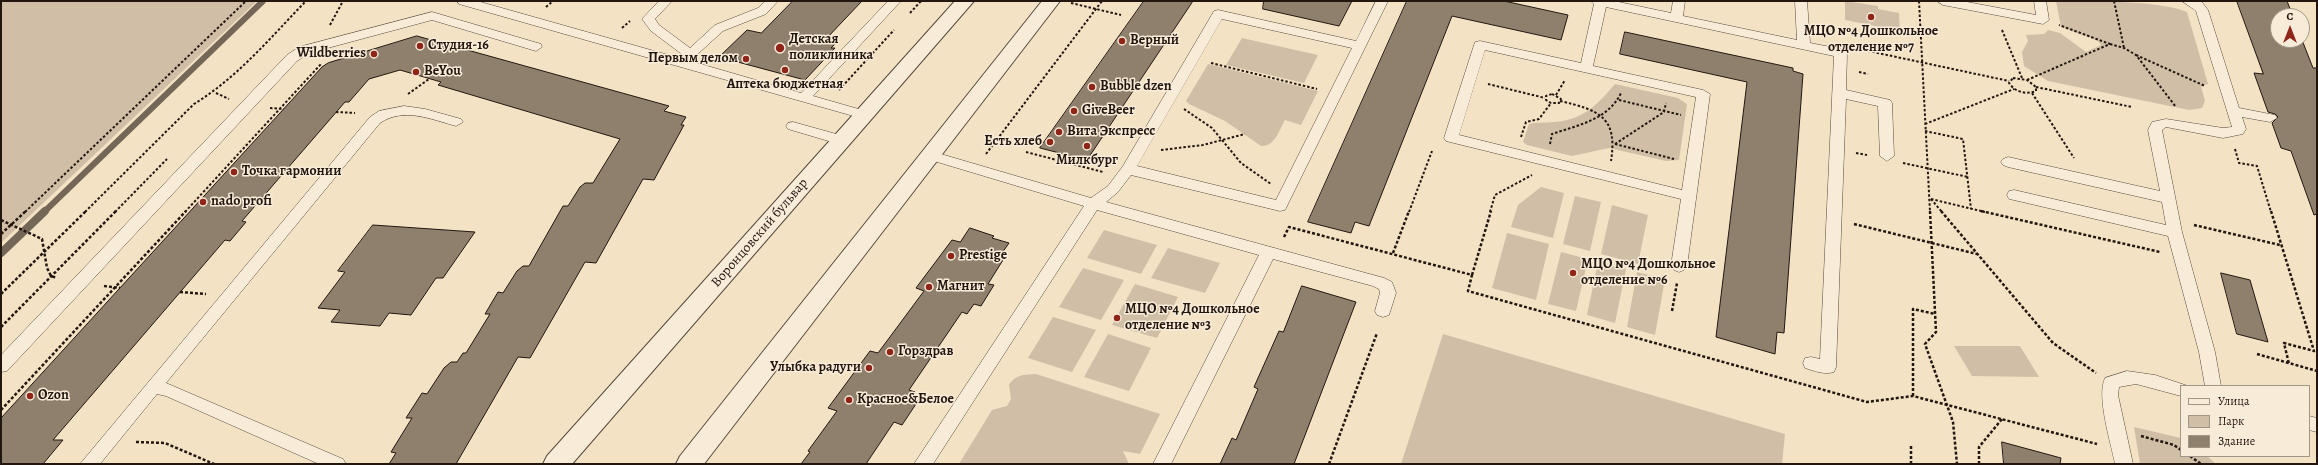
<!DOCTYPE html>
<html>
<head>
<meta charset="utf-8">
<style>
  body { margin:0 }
  #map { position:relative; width:2318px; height:465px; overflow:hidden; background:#f4e2c5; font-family:Alegreya,serif }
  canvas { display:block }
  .frame { position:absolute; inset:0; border:2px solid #22160f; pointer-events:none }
  .legend { position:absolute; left:2180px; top:385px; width:130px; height:72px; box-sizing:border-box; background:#f8ecd9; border:1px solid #a29688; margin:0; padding:5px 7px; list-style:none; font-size:12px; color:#22160f }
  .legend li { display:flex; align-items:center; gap:8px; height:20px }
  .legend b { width:20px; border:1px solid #a29688 }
  .north { position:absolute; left:2270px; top:8px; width:40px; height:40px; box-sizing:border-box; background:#f8ecd9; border:1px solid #a29688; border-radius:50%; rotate:0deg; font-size:11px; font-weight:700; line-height:16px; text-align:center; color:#22160f }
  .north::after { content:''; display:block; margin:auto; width:14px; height:18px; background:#8f2418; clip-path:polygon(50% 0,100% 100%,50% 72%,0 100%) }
</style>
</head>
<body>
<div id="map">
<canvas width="2318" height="465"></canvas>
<div class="frame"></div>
<ul class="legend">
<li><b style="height:5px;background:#f8ecd9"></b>Улица</li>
<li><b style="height:11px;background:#d0bfa6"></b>Парк</li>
<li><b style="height:11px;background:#8f806e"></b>Здание</li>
</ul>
<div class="north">С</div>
</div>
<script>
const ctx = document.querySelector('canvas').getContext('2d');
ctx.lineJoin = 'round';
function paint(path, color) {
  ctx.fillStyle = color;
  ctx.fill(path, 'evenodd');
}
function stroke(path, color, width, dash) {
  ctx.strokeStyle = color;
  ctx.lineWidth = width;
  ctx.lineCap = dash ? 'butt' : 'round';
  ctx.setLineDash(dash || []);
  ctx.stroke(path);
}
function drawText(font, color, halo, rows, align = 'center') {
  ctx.font = font + ' Alegreya,serif';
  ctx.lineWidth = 3;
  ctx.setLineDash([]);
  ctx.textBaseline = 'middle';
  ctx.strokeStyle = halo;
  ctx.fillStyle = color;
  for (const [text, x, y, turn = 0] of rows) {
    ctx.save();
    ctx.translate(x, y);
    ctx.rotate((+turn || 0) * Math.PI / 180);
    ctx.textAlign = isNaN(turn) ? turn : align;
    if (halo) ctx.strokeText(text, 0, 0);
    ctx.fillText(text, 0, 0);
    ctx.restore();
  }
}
paint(new Path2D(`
  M1,1H257L1,243Z
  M1845,1L1878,6V9L1899,13L1900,31L1845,20Z
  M2056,1C2091,1 2158,0 2187,12L2208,84L2201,86L2205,101L2202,108L2189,110L2048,81L2024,66L2022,52L2028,41L2026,35L2044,34L2048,30L2060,33L2086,52L2101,45L2098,41L2061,27Z
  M1242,38L1318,55L1304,83L1226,65Z
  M1208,64L1318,91L1301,125L1285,120C1279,130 1275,147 1261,146L1225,121L1189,104L1186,101Z
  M1615,84L1678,98L1687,104L1679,160L1666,161L1609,148L1572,156L1527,145L1523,142L1529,124C1537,122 1545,123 1554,122C1583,120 1597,105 1615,84Z
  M1541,187L1564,193L1553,238L1511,227L1518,205Z
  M1575,196L1601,202L1590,251L1563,244Z
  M1612,205L1648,215L1638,264L1601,254Z
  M1104,230L1157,245L1141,274L1087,258Z
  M1507,233L1549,244L1536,300L1492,288Z
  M1168,248L1220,263L1205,293L1151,278Z
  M1561,252L1588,259L1576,311L1548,304Z
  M1598,262L1626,269L1615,323L1587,315Z
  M1083,268L1124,280L1101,320L1059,307Z
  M1637,272L1665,279L1655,335L1627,327Z
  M1135,284L1178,297L1157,338L1112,325Z
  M1053,317L1096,330L1072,372L1028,358Z
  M1108,334L1151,348L1129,391L1084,377Z
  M1443,334L1785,434L1782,464H1401Z
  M1954,346H2020L2039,377L1972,376Z
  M1036,374L1160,414L1140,454L1123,451L1129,464H959L992,410L1007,406L1011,399L1009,385C1016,374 1024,375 1036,374Z
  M2134,427L2181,438V456H2207L2216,464H2140Z`), '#d0bfa6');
stroke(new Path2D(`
  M44,212L263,1`), '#756757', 6);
stroke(new Path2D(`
  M1,253L45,211`), '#756757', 8);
const building = new Path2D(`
  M793,1H862L826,39L837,42L831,48H835L805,80L719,57L747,30L761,33Z
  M1144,1H1193L1087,160L1040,148Z
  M1264,1H1352L1339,26L1263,9Z
  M1407,1H1504L1568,15L1561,40L1452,16L1369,226L1355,222L1351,233L1308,222Z
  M2237,1H2287L2293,16H2278V40H2302L2313,68H2317V214L2314,215L2291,151L2281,148L2272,123L2278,117L2275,114L2268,112L2254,73L2263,74Z
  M1625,32L1793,68V71L1803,74L1784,333L1777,332L1775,354L1716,337L1747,82L1620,54Z
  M417,36L669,106L664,111L686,117L681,125H684L654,180L643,179L596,263L585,262L530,358L518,357L456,464H389L396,453L391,452L412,418H406L422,393L427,394L444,368L451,362H457L463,353H466L490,314H485L498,292L503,293L517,271L523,266H529L563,206H568L580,187L585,183H593L620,139L438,85L441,82L400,70L369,79L349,102H345L242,221L246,222L230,241L225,240L53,440H63L43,464H1V418L322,67L328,63Z
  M373,225L475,232L443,278H436L411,315L389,313L380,326L331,322L340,310L318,308L345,272L338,271Z
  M970,228L994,236L992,238L1009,243L998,259L1003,260L988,284L994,285L981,306L974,304L967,314L962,312L909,390L915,392L910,398L918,401L902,425L894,422L866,464H801L810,452L808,451L837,411L828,408L870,351L878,353L924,291L916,288L952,240L960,242Z
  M2221,273L2250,280L2268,342L2237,334Z
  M1302,286L1356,302L1294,464H1220L1232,438L1236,440L1258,389L1254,387L1279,331L1283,332Z
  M2002,442L2061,458L2060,464H2004Z`);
paint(building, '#8f806e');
stroke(building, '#22160f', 1);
const service = new Path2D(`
  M457,1H477L679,58L683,55L651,31L642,19L659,1H672L655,19L659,25L690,48L715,25L758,8L765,1H778L766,14L723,31L690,61L801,93L888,1H901L813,96L869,112L871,115L869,118L864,119L459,4Z
  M1376,1H1388L1285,210L1280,211L1131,175L1118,192L1106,202L1384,278L1392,282L1396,293L1389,315L1383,317L1377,315L1375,311L1380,293L1379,289L1373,286L1273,259L1171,464H1153L1259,255L1097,210L933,464H914L1084,206L924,158L922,155L924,152H934L1091,198L1108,186L1123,166L1214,11L1218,10L1356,41ZM1222,19L1352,48L1276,200L1137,166Z
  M1591,1H1614L1671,13L1673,1H1685L1683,16L1797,40L1795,1H1807L1810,43L1846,50L1847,53L1846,90L1890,100L1892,103L1894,156L1887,161L1880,156L1878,106L1846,99L1836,367L1834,372C1825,375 1814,371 1805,368L1803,363L1805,358L1811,357L1820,359L1834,56L1606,7L1593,66L1703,90L1710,94L1687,266L1684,270L1679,272L1674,270L1671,266L1681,199L1446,141L1444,138L1475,42L1480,41L1581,63L1594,4ZM1485,50L1696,97L1682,190L1459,135Z
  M1937,1H1962L2036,15L2034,1H2046L2049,20L2043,24L1943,5Z
  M2182,1H2201L2208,10L2239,108L2275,115L2277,118L2270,122L2242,117L2246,129L2243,134L2223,138L2166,127L2162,130L2182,232L2215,352L2221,386H2205L2199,352L2168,236L2014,200L2009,199L2007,195L2009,191L2014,190L2166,225L2162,202L2008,167L2003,165L2001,162L2003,159L2008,157L2160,191L2148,130L2152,122L2166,119L2223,128L2232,127L2196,11Z
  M432,12L541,44L542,47L536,51L432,20L309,53L297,61L7,371L1,372V355L287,55L299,47Z
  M404,106L425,109L461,119L463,122L456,126C430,119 404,107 380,123L166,383L343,459L346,464H319L166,396L157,394L100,464H80L370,117L379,111Z
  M793,122L847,137L849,140L842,145L788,129L786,126L788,123Z
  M2127,371L2155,375L2188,386H2181V396L2136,384L2119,387L2118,395L2133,464H2115C2111,443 2096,396 2105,378Z
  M2309,416L2317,418V432L2309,430Z`);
const minor = new Path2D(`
  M955,1H974L572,464H543L547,456Z
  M1042,1H1060L704,464H676L680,456Z`);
stroke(service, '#56493c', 1);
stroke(minor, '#56493c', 2);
stroke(new Path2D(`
  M1919,1L1930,212
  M2114,1L2124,48
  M1071,3L1121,15
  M546,7L553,1
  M910,13L921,1
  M330,25L343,1
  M622,28L630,21
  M2002,30L2022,78
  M2110,44L2124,48L2136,55L2176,107
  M1859,49L2009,81
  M2136,55L2205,86
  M1211,63L1317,89
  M1859,72L1868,74
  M2013,78L2027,80L2036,87V91C2026,95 2015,92 2009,83Z
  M2027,80L2110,44L2059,25
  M1488,84L1545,98
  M2036,87L2132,107
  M839,90L894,30
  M216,93L229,99
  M2032,93L2074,158
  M408,94L429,79
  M1552,94L1561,99L1559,103H1551L1546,100V96Z
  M1556,95L1565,80
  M1619,100L1681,115
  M1560,101C1599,110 1618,117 1611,161
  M270,108L284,109
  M1184,109L1212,128L1241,163L1271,184
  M336,112L355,113
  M1925,124L2014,89
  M1925,131L1963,139L1971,209
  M1521,137L1526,122L1539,119L1551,103
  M1550,144L1552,134C1578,125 1608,120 1621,93
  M1615,144L1674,159
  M1615,144L1664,112L1666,103
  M2235,149L2239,163L2257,166L2271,212
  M1161,150L1203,145L1245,134
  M1026,152L1103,172
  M1856,153L1867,155
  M986,154L1102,1
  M1903,163L1968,177
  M1931,199L1942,212
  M1931,199L1985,212
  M25,212L246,1
  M85,212L194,104C238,77 270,38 306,1
  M115,212L167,159
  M185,212L321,64
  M1409,212L1432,151
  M1490,212L1495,195L1532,175`), '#22160f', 2, [2.5, 2]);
stroke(new Path2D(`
  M1930,211L1936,332L1925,344L1953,422L1957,464
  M1941,211L2053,343L2096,373
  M1981,211L2160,252
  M2271,211L2314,351L2284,343L2289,364
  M1,220L42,239L47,268L51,276L57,278
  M1854,224L1977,254
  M2194,225L2280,245
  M1,234L26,211
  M1284,237L1289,227L1472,275L1468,291L1867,402L1913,396L2097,444
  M1393,253L1409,211
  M1472,275L1491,211
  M104,286L120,288
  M180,292L206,294
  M1,294L86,211
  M1672,311L1677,283
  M1,327L116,211
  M2257,354L2317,371
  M1913,396V309L1935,314
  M1,410L186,211
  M2141,436L2174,445L2181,450
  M136,442L165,443L214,464
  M1911,446V464
  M2190,456L2201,464
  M1329,464L1377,333
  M1979,464V447L2002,419`), '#22160f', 2.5, [3, 2]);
paint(service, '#f8ecd9');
paint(minor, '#f8ecd9');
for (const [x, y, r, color] of [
  [1871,17,4,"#8f2418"],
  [1122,41,4,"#8f2418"],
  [420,46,4,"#8f2418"],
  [780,48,5,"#8f2418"],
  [374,54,4,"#8f2418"],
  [746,59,4,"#8f2418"],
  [785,70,4,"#8f2418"],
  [416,72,4,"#8f2418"],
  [1092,87,4,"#8f2418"],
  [1074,111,4,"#8f2418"],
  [1059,132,4,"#8f2418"],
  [1050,142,4,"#8f2418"],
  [1087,146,4,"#8f2418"],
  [234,172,4,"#8f2418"],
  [203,202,4,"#8f2418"],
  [951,256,4,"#8f2418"],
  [1573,273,4,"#8f2418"],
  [929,287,4,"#8f2418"],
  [1117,318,4,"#8f2418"],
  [890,352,4,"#8f2418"],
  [869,368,4,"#8f2418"],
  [30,396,4,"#8f2418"],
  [849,400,4,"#8f2418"]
]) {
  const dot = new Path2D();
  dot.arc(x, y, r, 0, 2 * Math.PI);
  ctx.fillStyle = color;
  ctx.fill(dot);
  stroke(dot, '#f8ecd9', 1.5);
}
drawText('bold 14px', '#22160f', '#f8ecd9', [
  ["МЦО №4 Дошкольное",1871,32,"center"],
  ["отделение №7",1871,48,"center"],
  ["Детская",789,40],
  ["поликлиника",789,56],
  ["Верный",1130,41],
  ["Студия-16",428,46],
  ["Wildberries",366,54,"right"],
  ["Первым делом",738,59,"right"],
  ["BeYou",424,72],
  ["Аптека бюджетная",785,85,"center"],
  ["Bubble dzen",1100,87],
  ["GiveBeer",1082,111],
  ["Вита Экспресс",1067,132],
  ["Есть хлеб",1042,142,"right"],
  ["Милкбург",1087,161,"center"],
  ["Точка гармонии",242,172],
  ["nado profi",211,202],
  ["Prestige",959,256],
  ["МЦО №4 Дошкольное",1581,265],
  ["отделение №6",1581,281],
  ["Магнит",937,287],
  ["МЦО №4 Дошкольное",1125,310],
  ["отделение №3",1125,326],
  ["Горздрав",898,352],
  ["Улыбка радуги",861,368,"right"],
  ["Ozon",38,396],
  ["Красное&Белое",857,400]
], 'left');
drawText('14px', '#22160f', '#f8ecd9', [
  ["Воронцовский бульвар",760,233,-49]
]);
</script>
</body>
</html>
